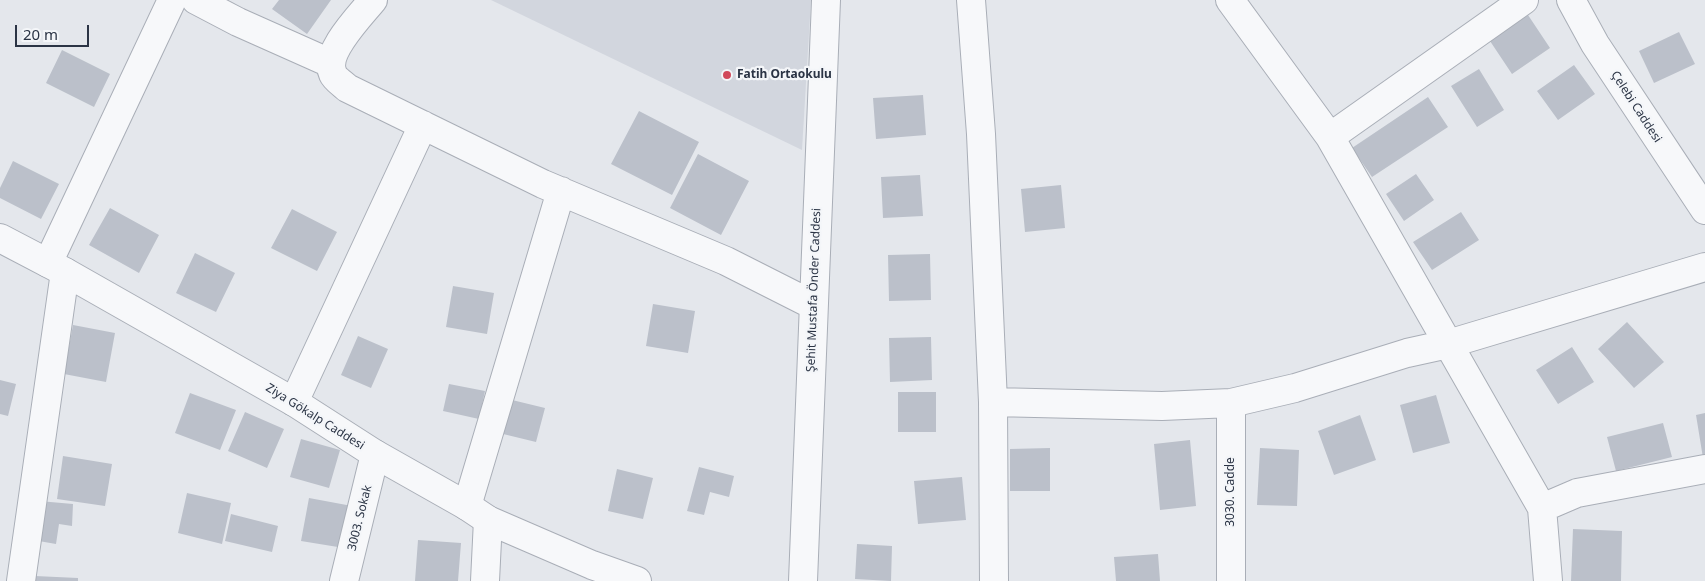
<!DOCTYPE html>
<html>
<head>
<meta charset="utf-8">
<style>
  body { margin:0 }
  #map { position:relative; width:1705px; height:581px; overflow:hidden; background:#e4e7ec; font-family:"Noto Sans",sans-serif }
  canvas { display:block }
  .scale { position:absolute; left:15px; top:25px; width:74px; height:22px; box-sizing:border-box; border:2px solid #2b3445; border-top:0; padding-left:6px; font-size:15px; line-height:18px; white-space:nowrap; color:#2b3445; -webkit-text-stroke:4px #f4f6f9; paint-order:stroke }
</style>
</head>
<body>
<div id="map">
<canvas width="1705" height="581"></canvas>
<div class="scale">20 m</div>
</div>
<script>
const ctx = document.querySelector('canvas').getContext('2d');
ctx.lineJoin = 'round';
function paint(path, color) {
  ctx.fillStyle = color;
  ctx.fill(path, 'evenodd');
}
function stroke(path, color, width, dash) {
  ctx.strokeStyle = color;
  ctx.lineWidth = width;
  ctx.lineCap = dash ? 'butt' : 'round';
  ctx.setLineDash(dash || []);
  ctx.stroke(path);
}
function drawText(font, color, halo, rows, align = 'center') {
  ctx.font = font + ' "Noto Sans",sans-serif';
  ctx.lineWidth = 4.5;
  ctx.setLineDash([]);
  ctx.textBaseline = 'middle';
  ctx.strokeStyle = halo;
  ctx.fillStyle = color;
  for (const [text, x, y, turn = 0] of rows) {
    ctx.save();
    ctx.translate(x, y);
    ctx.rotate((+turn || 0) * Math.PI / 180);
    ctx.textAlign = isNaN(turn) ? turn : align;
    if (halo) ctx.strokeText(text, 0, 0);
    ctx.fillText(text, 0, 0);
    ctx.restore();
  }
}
paint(new Path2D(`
  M491,0H811L802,150Z`), '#d2d6de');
paint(new Path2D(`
  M279,0H331L307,34L272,9Z
  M1528,15L1550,48L1512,74L1490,41Z
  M1679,32L1695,64L1654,83L1639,51Z
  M62,50L110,74L94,107L46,83Z
  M1574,65L1595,94L1558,120L1537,91Z
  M1479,69L1504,110L1477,127L1451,86Z
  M923,95L926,135L876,139L873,98Z
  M1428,97L1448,127L1372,177L1352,148Z
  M639,111L699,142L672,195L611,164Z
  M698,154L749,181L721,235L670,208Z
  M13,161L59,184L41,219L0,198V188Z
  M1416,174L1434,200L1404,221L1386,194Z
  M920,175L923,216L883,218L881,177Z
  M1061,185L1065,228L1025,232L1021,189Z
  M110,208L159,235L139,273L89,245Z
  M292,209L337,232L317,271L271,248Z
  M1461,212L1479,240L1432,270L1413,242Z
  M195,253L235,273L216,312L176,293Z
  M930,254L931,300L889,301L888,255Z
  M453,286L494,293L487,334L446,327Z
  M653,304L695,311L688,353L646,346Z
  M1627,322L1664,362L1634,388L1598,349Z
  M73,325L115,333L106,382L64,374Z
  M358,336L388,349L371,388L341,375Z
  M931,337L932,380L890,382L889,338Z
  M1572,347L1594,382L1558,404L1536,370Z
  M0,380L16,384L8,416L0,414Z
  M449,384L485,391L479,419L443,411Z
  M898,392H936V432H898Z
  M190,393L236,410L220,450L175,433Z
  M1436,395L1450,443L1413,453L1400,405Z
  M508,399L545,408L536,442L499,433Z
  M245,412L284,429L267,468L228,451Z
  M1705,413V457L1703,458L1696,415Z
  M1360,415L1376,460L1334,475L1318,431Z
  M1663,423L1672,457L1616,471L1607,437Z
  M301,439L340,450L329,488L290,477Z
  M1190,440L1196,506L1160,510L1154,444Z
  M1050,448V491H1010V449Z
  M1260,448L1299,450L1297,506L1257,505Z
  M63,456L112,464L105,506L57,499Z
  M699,467L734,476L729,497L710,492L704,515L687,511Z
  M617,469L653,478L643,519L608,511Z
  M962,477L966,520L918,524L914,481Z
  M187,493L231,503L222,544L178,533Z
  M309,498L352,506L344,548L301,541Z
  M39,501L73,504L72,526L59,524L56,544L33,540Z
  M231,514L278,526L272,552L225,541Z
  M1573,529L1622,531L1621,581H1571Z
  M418,540L461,543L458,581H415Z
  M857,544L892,546L891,581L855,579Z
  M1158,554L1160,581H1116L1114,557Z
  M35,576L78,578V581H35Z`), '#bbc0ca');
const minor = new Path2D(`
  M196,0L238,22L330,63
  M373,0C360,16 323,53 333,74C335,79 343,84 347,88L543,184L726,261L813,305
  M971,0L981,134L993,402L994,581
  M1230,0L1330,137L1542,508L1548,581
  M1330,137L1524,0
  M48,263L172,0
  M294,402L423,125
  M993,402L1162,406L1231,403L1295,388L1407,353L1448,344L1705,267
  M1231,403V581
  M467,506L561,191
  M1542,508L1577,493L1705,469
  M21,581L65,272
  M344,581L375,454
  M485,581L488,520
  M803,581L826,0`);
const tertiary = new Path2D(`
  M1571,0L1595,44L1705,210
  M0,238L65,272L294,402L375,454L467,506L488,520L592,565L637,581`);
stroke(minor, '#a9aeb7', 30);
stroke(tertiary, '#a9aeb7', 30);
stroke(minor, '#f7f8fa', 28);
stroke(tertiary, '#f7f8fa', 28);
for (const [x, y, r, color] of [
  [727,75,5,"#d1495b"]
]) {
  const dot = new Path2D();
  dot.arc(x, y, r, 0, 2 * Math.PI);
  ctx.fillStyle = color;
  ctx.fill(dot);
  stroke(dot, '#f4f6f9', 2);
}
drawText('bold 12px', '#2b3445', '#f4f6f9', [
  ["Fatih Ortaokulu",737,75]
], 'left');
drawText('12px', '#2b3445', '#f4f6f9', [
  ["Çelebi Caddesi",1636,107,57],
  ["Şehit Mustafa Önder Caddesi",814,290,-88],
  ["Ziya Gökalp Caddesi",315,417,32],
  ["3030. Cadde",1231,492,-90],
  ["3003. Sokak",360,518,-76]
]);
</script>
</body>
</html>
